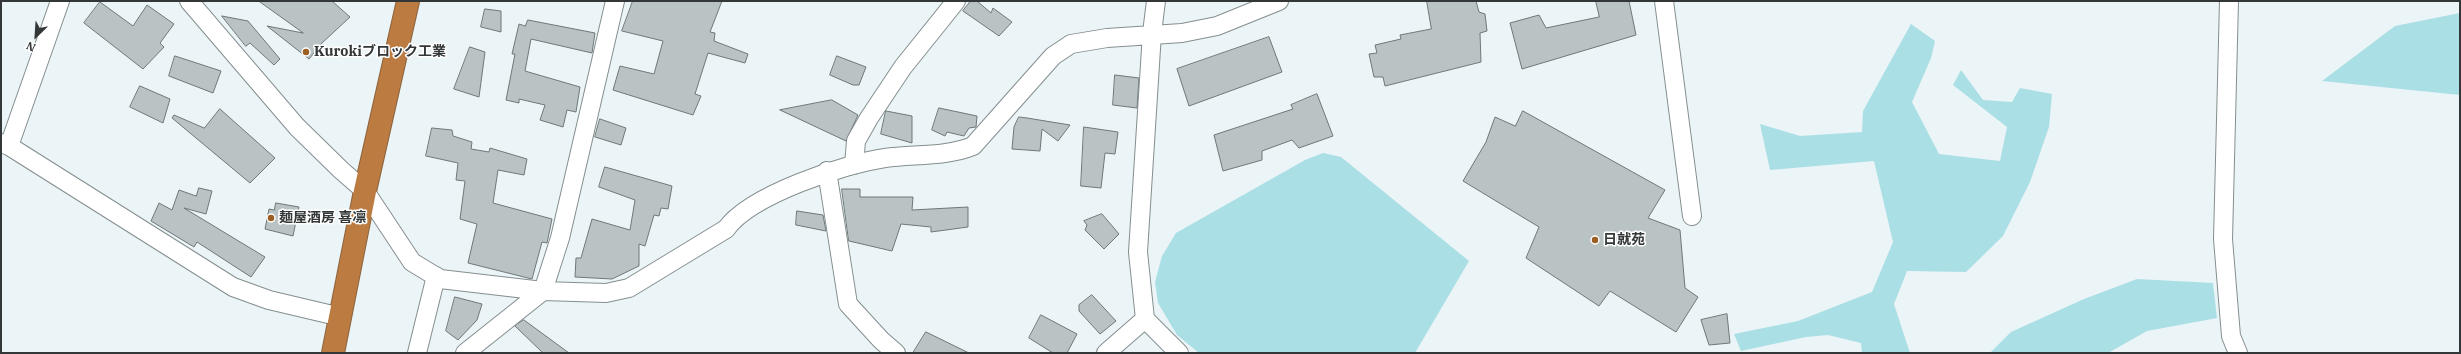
<!DOCTYPE html>
<html>
<head>
<meta charset="utf-8">
<style>
  body { margin:0 }
  #map { position:relative; width:2461px; height:354px; overflow:hidden; background:#ebf4f6; font-family:"IBM Plex Serif",serif }
  canvas { display:block }
  .frame { position:absolute; inset:0; border:2px solid #333737; pointer-events:none }
  .north { position:absolute; left:16px; top:16px; width:40px; height:40px; -webkit-text-stroke:3px #fff; paint-order:stroke; rotate:205deg; font-size:11px; font-weight:700; line-height:16px; text-align:center; color:#333737 }
  .north::after { content:''; display:block; margin:auto; width:14px; height:18px; background:#333737; clip-path:polygon(50% 0,100% 100%,50% 72%,0 100%) }
</style>
</head>
<body>
<div id="map">
<canvas width="2461" height="354"></canvas>
<div class="frame"></div>
<div class="north">N</div>
</div>
<script>
const ctx = document.querySelector('canvas').getContext('2d');
ctx.lineJoin = 'round';
function paint(path, color) {
  ctx.fillStyle = color;
  ctx.fill(path, 'evenodd');
}
function stroke(path, color, width, dash) {
  ctx.strokeStyle = color;
  ctx.lineWidth = width;
  ctx.lineCap = dash ? 'butt' : 'round';
  ctx.setLineDash(dash || []);
  ctx.stroke(path);
}
function drawText(font, color, halo, rows, align = 'center') {
  ctx.font = font + ' "IBM Plex Serif","Noto Sans JP",serif';
  ctx.lineWidth = 3;
  ctx.setLineDash([]);
  ctx.textBaseline = 'middle';
  ctx.strokeStyle = halo;
  ctx.fillStyle = color;
  for (const [text, x, y, turn = 0] of rows) {
    ctx.save();
    ctx.translate(x, y);
    ctx.rotate((+turn || 0) * Math.PI / 180);
    ctx.textAlign = isNaN(turn) ? turn : align;
    if (halo) ctx.strokeText(text, 0, 0);
    ctx.fillText(text, 0, 0);
    ctx.restore();
  }
}
paint(new Path2D(`
  M2460,13V95L2322,81L2395,26Z
  M1911,24L1935,41L1931,58L1912,102L1939,154L2000,161L2007,127L1953,85L1961,70L1983,100L2012,102L2020,88L2052,94L2049,127L2030,182L2003,236L1966,272L1907,271L1894,304L1910,353H1862L1861,343L1828,335L1806,337L1741,351L1734,334L1798,321L1872,292L1893,242L1874,161L1770,170L1760,124L1800,136L1862,132L1863,111Z
  M1323,153L1341,157L1469,261L1415,353H1199L1177,335L1158,303L1155,282L1162,256L1176,233L1305,160Z
  M2137,279L2213,283L2217,318L2147,331L2108,353H1990L2011,332L2084,299Z`), '#aadfe6');
const building = new Path2D(`
  M259,1H332L350,17L322,43L309,59L267,26L303,33Z
  M633,1H722L710,32L715,33L714,41L748,54L745,63L708,53L695,94L701,96L693,115L613,90L620,66L654,74L663,41L622,31Z
  M971,1H977L991,13L993,8L1012,22L999,36L963,11Z
  M1427,1H1476L1479,12L1485,14L1487,31L1480,33L1481,62L1385,86L1383,77H1374L1369,54L1377,53L1375,45L1401,39L1400,35L1431,29Z
  M1596,1H1629L1636,35L1522,69L1510,23L1539,15L1546,28L1599,17Z
  M100,2L133,26L147,5L174,24L160,43L164,47L143,69L84,23Z
  M485,9L501,11V32L481,27Z
  M222,16L248,21L280,59L274,65L250,43L246,46Z
  M528,20L595,33L592,53L531,39L525,71L580,87L576,112L567,110L563,127L540,120L545,105L519,99V103L506,100L515,54H512L519,24L525,26Z
  M1269,37L1282,72L1189,106L1177,69Z
  M470,47L485,52L479,97L454,89Z
  M175,56L221,71L213,93L169,76Z
  M837,56L866,67L859,85H853L830,75Z
  M1115,75L1139,78L1137,108L1113,105Z
  M140,86L170,99L163,123L130,107Z
  M1317,94L1333,136L1299,148L1292,140L1262,151V160L1223,171L1214,135L1293,109L1291,105Z
  M832,100L858,115L846,141L780,110Z
  M939,108L977,116L976,127L969,128L964,136L947,132L945,136L932,130Z
  M220,109L275,158L250,183L172,118L174,115L204,128Z
  M886,111L912,116V143L881,134Z
  M1523,111L1665,190L1648,218L1680,230L1685,288L1698,297L1676,332L1610,291L1599,306L1526,258L1539,227L1463,181L1486,142L1495,117L1515,126Z
  M1019,117L1027,118L1070,125L1058,141L1042,129L1040,151L1012,149L1014,127Z
  M600,119L626,128L621,145L595,137Z
  M1084,127L1118,132L1115,154L1105,153L1101,188L1081,186Z
  M432,128L452,130L453,136L472,142L471,149L489,152L490,148L527,159L524,175L498,170L493,203L552,219L547,243L542,242L532,279L468,263L477,224L460,219L465,181L456,180L458,163L426,156Z
  M605,167L672,186L668,209L661,208L659,216L654,215L645,246L639,244V266L612,279L575,277L576,258H581L592,219L630,230L635,200L599,187Z
  M199,188L212,191L206,214L184,208L265,257L251,277L197,242L194,247L151,221L159,203L172,210L179,190L196,196Z
  M842,189H860V197H913L912,210L968,207V227L931,232V227L901,224L892,251L849,241Z
  M276,203L299,207L293,236L265,229L269,209L274,210Z
  M797,211L823,215L826,231L796,225Z
  M1102,214L1119,234L1104,249L1085,230L1087,225L1084,221Z
  M1092,295L1116,321L1100,334L1079,311V305Z
  M455,297L482,304L477,320L458,340L446,331Z
  M1727,314L1730,343L1709,345L1701,320Z
  M1041,315L1077,334L1067,353H1053L1029,338Z
  M524,320L569,353H543L515,326Z
  M926,332L969,353H913Z`);
paint(building, '#bac3c4');
stroke(building, '#6f7778', 1);
const minor = new Path2D(`
  M189,1L297,127L341,170L365,191L412,262L440,279L543,291L606,293L629,288L726,229C750,195 844,164 885,158C914,154 946,157 973,146L1053,56L1071,44L1107,38L1182,33L1217,26L1279,1
  M1156,1L1152,33L1138,252L1145,319L1179,353
  M1664,1L1692,216
  M2229,1L2223,239L2231,336L2238,353
  M1,143L9,146L233,287L269,300L341,317
  M9,146L60,1
  M854,165L856,141L869,118L903,67L956,1
  M827,171L848,304L881,340L896,353
  M417,353L436,276
  M465,353L543,291L560,238L615,1
  M1106,353L1145,319`);
const highway = new Path2D(`
  M333,353L365,191L408,1`);
stroke(minor, '#858e8f', 20);
stroke(highway, '#8b633e', 24);
stroke(minor, '#fff', 18);
stroke(highway, '#bb7b41', 22);
for (const [x, y, r, color] of [
  [306,52,4,"#9c5f23"],
  [271,218,4,"#9c5f23"],
  [1595,240,4,"#9c5f23"]
]) {
  const dot = new Path2D();
  dot.arc(x, y, r, 0, 2 * Math.PI);
  ctx.fillStyle = color;
  ctx.fill(dot);
  stroke(dot, '#fff', 1.5);
}
drawText('bold 14px', '#333737', '#fff', [
  ["Kurokiブロック工業",314,52],
  ["麺屋酒房 喜凛",279,218],
  ["日就苑",1603,240]
], 'left');
</script>
</body>
</html>
